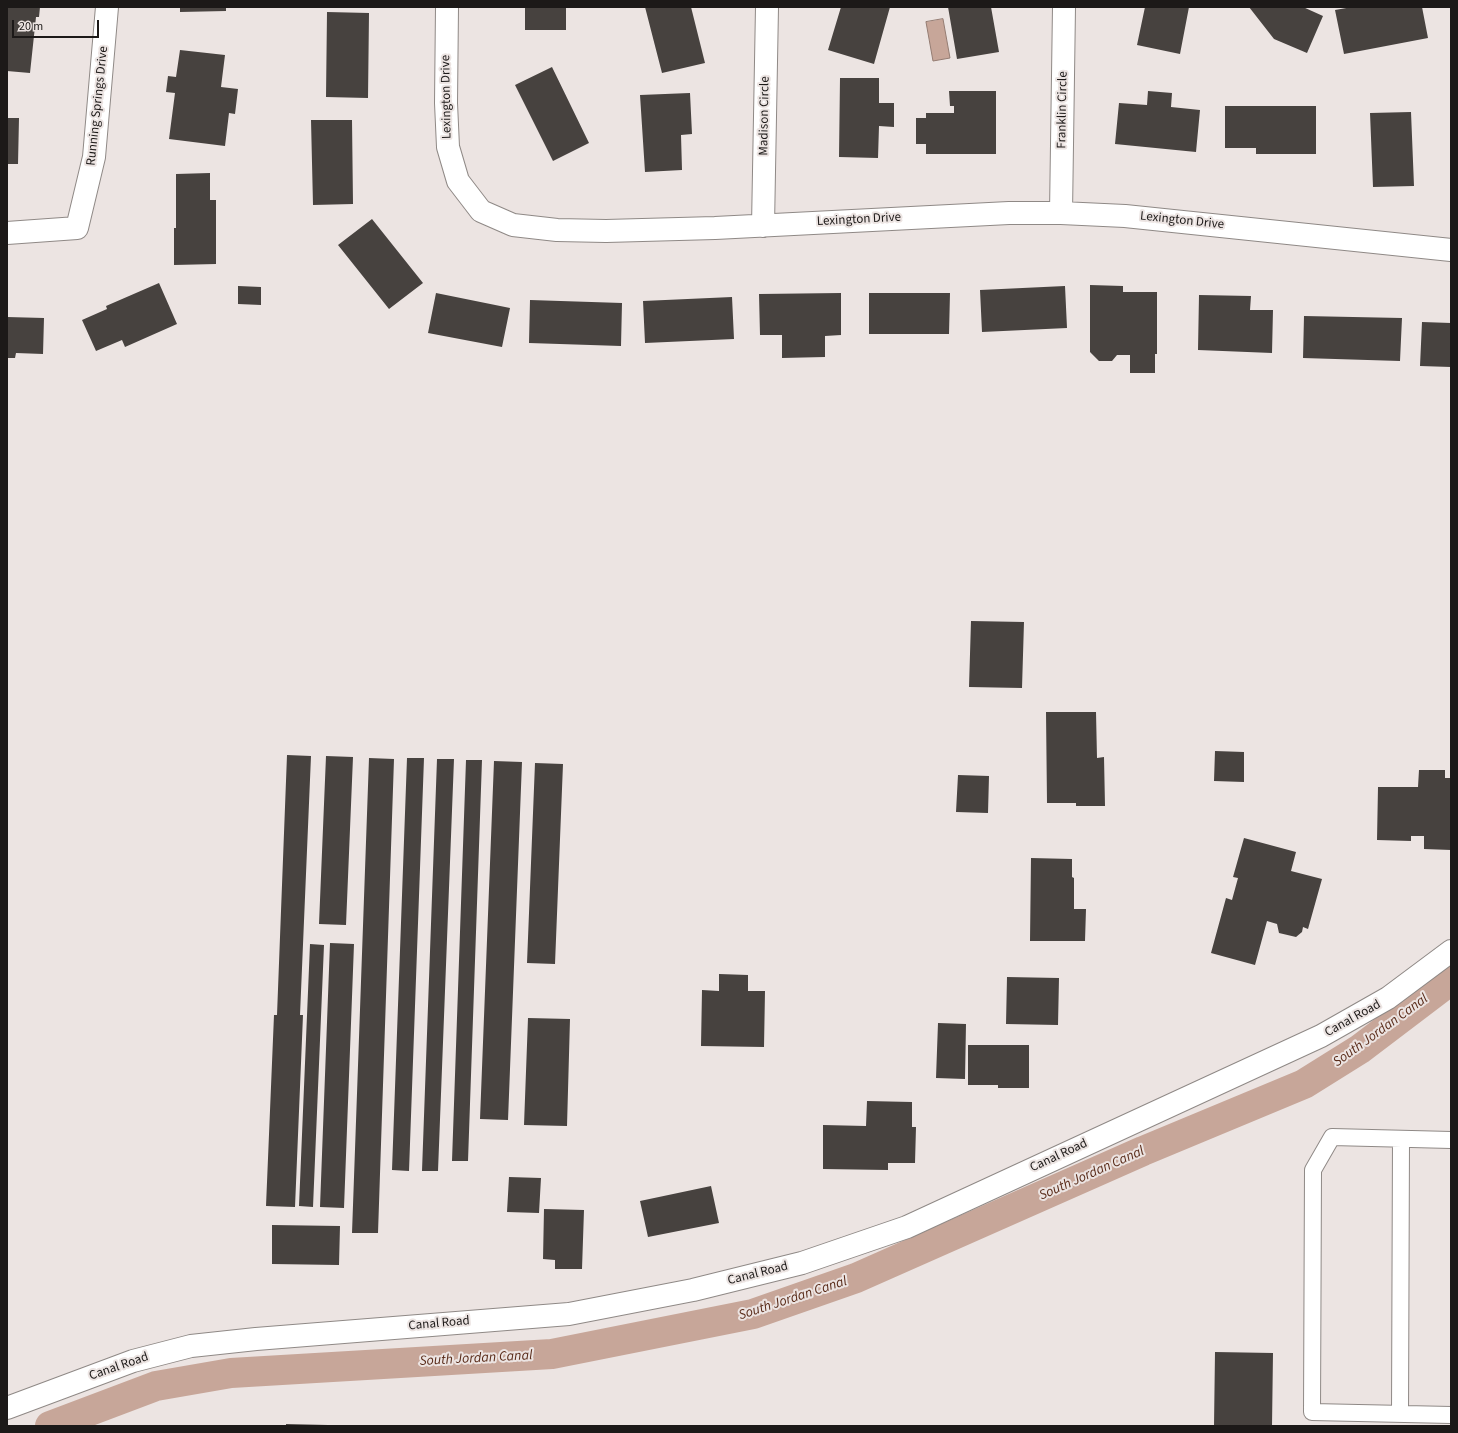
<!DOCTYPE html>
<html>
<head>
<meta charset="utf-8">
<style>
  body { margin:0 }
  #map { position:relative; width:1458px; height:1433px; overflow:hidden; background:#ece4e2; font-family:"Source Sans 3",sans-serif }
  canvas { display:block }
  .frame { position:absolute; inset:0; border:8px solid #1c1918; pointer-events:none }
  .scale { position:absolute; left:12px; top:20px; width:87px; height:18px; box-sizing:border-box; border:2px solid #1c1918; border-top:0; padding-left:5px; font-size:12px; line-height:14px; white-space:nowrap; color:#1c1918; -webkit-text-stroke:3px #ece4e2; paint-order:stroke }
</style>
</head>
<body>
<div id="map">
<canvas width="1458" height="1433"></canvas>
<div class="frame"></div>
<div class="scale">20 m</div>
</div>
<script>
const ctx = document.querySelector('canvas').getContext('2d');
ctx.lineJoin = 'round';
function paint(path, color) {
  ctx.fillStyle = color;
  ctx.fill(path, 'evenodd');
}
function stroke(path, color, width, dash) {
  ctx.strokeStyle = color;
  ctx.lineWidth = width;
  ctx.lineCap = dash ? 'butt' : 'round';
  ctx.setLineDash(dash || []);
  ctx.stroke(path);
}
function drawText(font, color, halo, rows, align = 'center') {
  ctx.font = font + ' "Source Sans 3",sans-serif';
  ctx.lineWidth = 4;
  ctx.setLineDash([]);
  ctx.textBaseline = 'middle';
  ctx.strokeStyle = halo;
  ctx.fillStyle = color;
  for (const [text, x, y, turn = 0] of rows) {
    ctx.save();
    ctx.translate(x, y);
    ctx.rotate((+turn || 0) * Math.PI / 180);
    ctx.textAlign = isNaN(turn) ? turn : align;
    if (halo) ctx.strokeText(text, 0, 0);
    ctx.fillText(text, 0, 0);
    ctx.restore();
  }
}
const water = new Path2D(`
  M943,19L950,58L933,61L926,22Z`);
paint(water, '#c7a699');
stroke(water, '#947c72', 1);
stroke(new Path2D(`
  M50,1426L156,1386L231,1373L552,1354L753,1314L856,1278L1143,1151L1304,1084L1360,1049L1451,980`), '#c7a699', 30);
paint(new Path2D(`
  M7,7H40L39,17H36L30,73L7,71Z
  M180,7H226V11L180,12Z
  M525,7H566V30H525Z
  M645,7H691L705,63L662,73Z
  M841,7H890L874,64L828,50Z
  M948,7H991L999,52L957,59Z
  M1145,7H1189L1180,54L1137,45Z
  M1249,7H1303L1323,16L1307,53L1274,39Z
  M1352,7H1422L1428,38L1344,54L1335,10Z
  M327,12L369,13L368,98L326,97Z
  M180,50L225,55L221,87L238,89L235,114L229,113L225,146L169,139L175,93L166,92L168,76L176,77Z
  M552,67L589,143L553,161L515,85Z
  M840,78H879V103H894V127L879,126L878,158L839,157Z
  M949,91H996V154H926V144H916V118H926V113H954V106H950Z
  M1148,91L1172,93L1171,107L1200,110L1196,152L1115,144L1119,103L1147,105Z
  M690,93L692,134L681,135L682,170L645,172L640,95Z
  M1225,106H1316V154H1256V148H1225Z
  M1411,112L1414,186L1373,187L1370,113Z
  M7,118H19L18,164H7Z
  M311,120H352L353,204L313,205Z
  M210,173V200H216V264L174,265V228H176V174Z
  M372,219L423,283L389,309L338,245Z
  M159,283L177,324L125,347L122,340L96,351L82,320L107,309L106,306Z
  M1090,285L1123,286V292H1157V354H1155V373H1130V355H1117L1112,361H1099L1090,352Z
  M238,286L261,287V305L238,304Z
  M1065,286L1067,328L982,332L980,290Z
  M436,293L510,308L502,347L428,333Z
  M841,293V335L825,336V357L782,358V335H760L759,294Z
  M869,293H950L949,334H869Z
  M1199,295L1251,296L1250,310H1273L1272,353L1198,350Z
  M732,297L734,339L645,343L643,301Z
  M530,300L622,303L621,346L529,343Z
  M1304,316L1402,318L1400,361L1303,358Z
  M7,317L44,318L43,354L16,353L15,358H7Z
  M1422,322L1451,323V367L1420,366Z
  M971,621L1024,622L1022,688L969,687Z
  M1046,712H1096L1097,758L1104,757L1105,806H1076V803H1047Z
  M1215,751L1244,752V782L1214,781Z
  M287,755L311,756L300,1015H303L295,1207L266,1206L274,1015H277Z
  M326,756L353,757L346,925L319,924Z
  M369,758L394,759L378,1233H352Z
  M407,758H424L409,1171L392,1170Z
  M437,759H454L438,1171H422Z
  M466,760H482L468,1161H452Z
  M494,761L522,762L508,1120L480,1119Z
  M535,763L563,764L555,964L527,963Z
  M1419,770H1445V778H1451V850L1424,849V836H1411V841L1377,840L1378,787H1418Z
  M958,775L989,776L988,813L956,812Z
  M1244,838L1296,852L1291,871L1322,879L1308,929L1303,927L1302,932L1296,937L1279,933L1277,924L1267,921L1255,965L1211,953L1226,898L1232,900L1238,878L1233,877Z
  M1031,858L1072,859V877L1074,878V909H1086L1085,941H1030Z
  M330,943L354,944L344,1208L320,1207Z
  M310,944L324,945L313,1207L299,1206Z
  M719,974L748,975V991H765L764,1047L701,1046L702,990L719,991Z
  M1007,977L1059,978L1058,1025L1006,1024Z
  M528,1018L570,1019L567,1126L524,1125Z
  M938,1023L966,1024L965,1079L936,1078Z
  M968,1045H1029V1088H998V1085H968Z
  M867,1101L912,1102V1127H916L915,1163H888V1170L823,1169V1125L866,1126Z
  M509,1177L541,1178L539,1213L507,1212Z
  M711,1186L719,1223L648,1237L640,1201Z
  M544,1209L584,1210L582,1269H555V1260L543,1259Z
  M272,1225L340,1226L339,1265L272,1264Z
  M1215,1352L1273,1353L1272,1426H1214Z
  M286,1424L328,1425V1426H286Z`), '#47423f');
const service = new Path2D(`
  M1451,1140L1332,1137L1313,1170L1312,1412L1451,1415
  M1400,1414L1401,1139`);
const minor = new Path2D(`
  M447,7L446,103L448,147L458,181L481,211L513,225L557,230L606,231L715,228L1009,213H1061L1125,216L1451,250
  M1061,213L1064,7
  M763,226L767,7
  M7,233L77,228L94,157L107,7
  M7,1408L133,1361L191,1346L256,1339L569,1314L693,1290L802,1263L907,1227L1321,1036L1388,998L1451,951`);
stroke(service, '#8f8986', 18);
stroke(minor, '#8f8986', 24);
stroke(service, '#fff', 16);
stroke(minor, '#fff', 22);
drawText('13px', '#1c1918', '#ece4e2', [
  ["Lexington Drive",447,97,-91],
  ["Running Springs Drive",98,106,-84],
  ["Franklin Circle",1063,110,-89],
  ["Madison Circle",765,116,-89],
  ["Lexington Drive",859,220,-3],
  ["Lexington Drive",1182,221,6],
  ["Canal Road",1353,1019,-29],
  ["Canal Road",1059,1156,-25],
  ["Canal Road",758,1274,-14],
  ["Canal Road",439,1324,-5],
  ["Canal Road",119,1367,-19]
]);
drawText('italic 14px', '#592b19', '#ece4e2', [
  ["South Jordan Canal",1381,1031,-36],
  ["South Jordan Canal",1092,1174,-24],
  ["South Jordan Canal",793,1299,-18],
  ["South Jordan Canal",476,1359,-3]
]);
</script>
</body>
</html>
